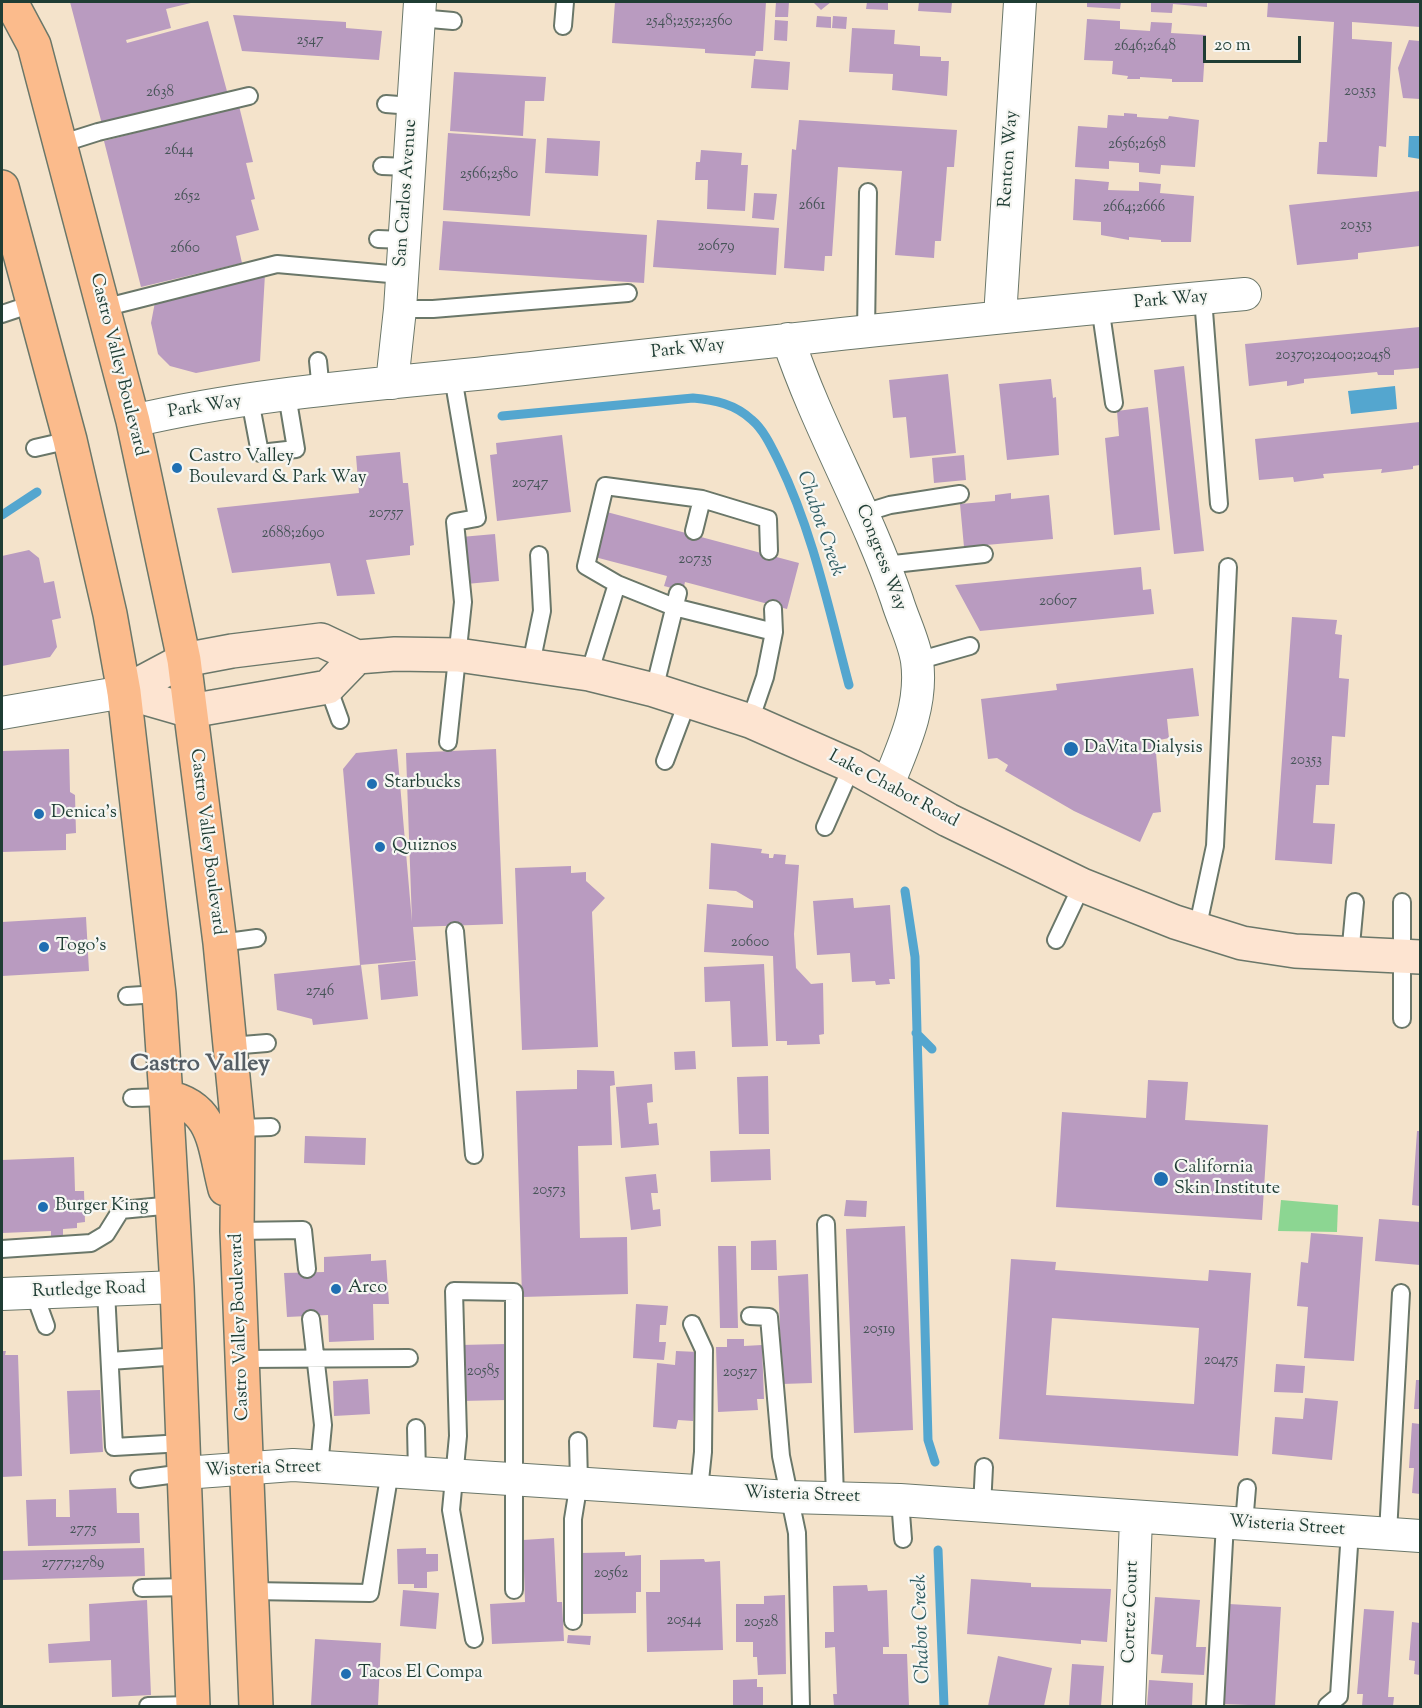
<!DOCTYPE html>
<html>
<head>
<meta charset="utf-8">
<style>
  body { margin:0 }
  #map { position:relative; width:1422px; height:1708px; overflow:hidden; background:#f4e3cb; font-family:"Sorts Mill Goudy",serif }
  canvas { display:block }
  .frame { position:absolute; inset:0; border:3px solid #1f3d34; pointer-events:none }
  .scale { position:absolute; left:1203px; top:36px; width:98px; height:27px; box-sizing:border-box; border:3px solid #1f3d34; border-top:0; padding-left:8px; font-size:18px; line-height:21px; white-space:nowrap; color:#1f3d34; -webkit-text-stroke:4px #f6f6f2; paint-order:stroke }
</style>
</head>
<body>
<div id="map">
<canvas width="1422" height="1708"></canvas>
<div class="frame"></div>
<div class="scale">20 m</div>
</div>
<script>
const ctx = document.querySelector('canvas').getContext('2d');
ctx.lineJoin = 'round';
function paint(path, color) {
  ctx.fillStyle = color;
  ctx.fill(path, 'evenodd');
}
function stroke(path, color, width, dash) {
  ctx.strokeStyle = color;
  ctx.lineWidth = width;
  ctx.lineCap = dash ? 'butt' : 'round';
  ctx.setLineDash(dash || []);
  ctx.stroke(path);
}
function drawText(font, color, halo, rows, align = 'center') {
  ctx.font = font + ' "Sorts Mill Goudy",serif';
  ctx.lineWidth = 4.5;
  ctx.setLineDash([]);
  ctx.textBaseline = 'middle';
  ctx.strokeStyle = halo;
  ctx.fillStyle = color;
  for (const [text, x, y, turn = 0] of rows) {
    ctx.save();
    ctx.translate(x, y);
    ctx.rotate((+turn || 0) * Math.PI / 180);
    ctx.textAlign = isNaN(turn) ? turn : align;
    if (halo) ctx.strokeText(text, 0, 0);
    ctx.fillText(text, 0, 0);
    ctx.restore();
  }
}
paint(new Path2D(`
  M1281,1200L1338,1205L1337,1232L1278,1231Z`), '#8cd692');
paint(new Path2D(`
  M1409,136H1420V159L1408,157Z
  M1395,386L1397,409L1351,414L1348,391Z`), '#54a6cf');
stroke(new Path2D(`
  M502,416L693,398C715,400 735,404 752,420C764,430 772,448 779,462C813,532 829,610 849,685
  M2,515L37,492
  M905,891L915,957L928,1440L935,1462
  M916,1033L932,1049
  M938,1550L944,1706`), '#54a6cf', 9);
paint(new Path2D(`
  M70,2H195L166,9L171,28L126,40L127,43L208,21L228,95L103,128Z
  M615,2H766L763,51H756L755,56L705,53V49L612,43Z
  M776,2H789L788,17H775Z
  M813,2H831L821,10Z
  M867,2H888V10L866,9Z
  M919,2H952L951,13L918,11Z
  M1087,2H1121L1120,9L1087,7Z
  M1151,2H1207V7L1173,4L1172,13L1151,12Z
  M1268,2H1420V27L1352,22V39L1392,42L1386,147L1379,146L1377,177L1317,174L1319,142H1327L1334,22L1267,17Z
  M233,15L346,22V28L382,31L379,60L242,51Z
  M817,16L831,17V28L816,27Z
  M833,16L847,17L846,29L832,28Z
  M1087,19L1120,21V29L1150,31L1151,22L1172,23L1171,33L1206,35L1203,82H1172V79L1140,77V79H1127L1128,76L1112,74L1113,61L1084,60Z
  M775,20L788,21L787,41L774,40Z
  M852,28L895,30L894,44L920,46V56L941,57V61H949L947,96L892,90L893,74L849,72Z
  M1409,40L1420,41V99L1403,98L1398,68Z
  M754,59L790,62L788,90L751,88Z
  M454,72L546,77L544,101H525L523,136L450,131Z
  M239,106L253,162L246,163L255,199L251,200L259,230L236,236L242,263L141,287L104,141Z
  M1124,113L1137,114V117L1168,119L1169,116L1199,120L1195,167L1161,165L1160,174L1139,172V163L1109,161V169L1075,167L1078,126L1107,128L1108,115L1124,116Z
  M799,120L957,130L954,167H947L941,241H935L934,258L895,255L902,171L838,167L832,256H825L824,271L784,268L792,149L796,150Z
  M448,133L536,139L530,216L443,210Z
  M547,138L600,141L598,176L545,173Z
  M701,150L742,153L741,165H748L745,211L707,209L708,180H695L696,162H700Z
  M1075,179L1109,182L1108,190L1139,191V182L1161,184L1160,193L1194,196L1191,242H1161V240L1129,237V240L1101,235V222L1073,220Z
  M1420,191V246L1358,253V259L1297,265L1289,205Z
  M754,193L777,194L774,220L752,218Z
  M657,220L779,228L776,275L653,267Z
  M443,221L647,235L644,283L439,270Z
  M265,274L260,361L196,373L170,366L158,354L151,323L155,302Z
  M1420,327V368L1394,370V375H1378L1377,372L1304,379V383L1287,386V381L1249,386L1245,344Z
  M1184,366L1204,551L1174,554L1154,370Z
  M948,374L956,453L910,458L906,417L893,418L889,380Z
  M1051,379L1053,398L1056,397L1059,455L1007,460L999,384Z
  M1148,407L1160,530L1114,535L1105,438L1119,436L1117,411Z
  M1420,422V465L1413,466V469L1381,473L1382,469L1323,474L1324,478L1294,482L1293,477L1259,480L1255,439Z
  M562,435L571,512L497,521L490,455L497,454L496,443Z
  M400,452L403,483H408L414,545L410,546V555L366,560L375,594L337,596L330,563L232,573L217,508L359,493L356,456Z
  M964,455L966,480L934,483L932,458Z
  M1011,493V499L1049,495L1053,539L964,547L960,504L995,501V495Z
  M603,511L799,563L787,609L685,582L683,591L664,586L667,576L591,556Z
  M495,534L499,581L466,584L461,537Z
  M29,550L39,558L44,583L54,581L61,618L52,620L57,647L50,657L2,666V556Z
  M1141,567L1143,590L1151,589L1154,614L980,631L955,585Z
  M1292,617L1337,620L1335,634L1342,635L1339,678L1349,679L1345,737L1332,736L1329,785H1316L1313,823L1335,824L1332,864L1275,860Z
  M1193,668L1199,716L1167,719L1169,738L1155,741L1161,812L1153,813L1140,842L1074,811L1005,771L1008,765L997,758L988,759L981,699L1057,690L1056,684Z
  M69,749L70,792L75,795L76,833L66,834V850L2,852V751Z
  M397,749L412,922L406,753L496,749L503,924L413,927L416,960L360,965L343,769L356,753Z
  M711,843L762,849L761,853L769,854V858H773L774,854L786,855L785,864L799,865L794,934L796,968L811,984L823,983L824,1034L819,1035L820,1044L787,1045V1041H776L773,956L704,952L707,904L753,908V901L736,891L709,889Z
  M571,866V873L586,872V881L605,898L592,912L598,1047L522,1050L515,868Z
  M853,898L854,908L890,905L895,979H889L890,984L876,985L875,981L852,982L850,953L817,955L813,901Z
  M86,917L89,971L2,976V922Z
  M415,961L418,996L381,1000L378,965Z
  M764,964L768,1046L732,1047L730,1001L705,1002L704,967Z
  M361,965L368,1019L313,1025L312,1019L277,1010L274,974Z
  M695,1051L696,1069L675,1070L674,1052Z
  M577,1070L614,1071L615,1085L610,1086L612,1145L578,1146L580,1238L627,1237L628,1294L522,1297L516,1091L577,1089Z
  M768,1076L769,1134H739L737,1077Z
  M1148,1080L1188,1082L1185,1120L1268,1125L1262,1220L1056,1207L1062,1112L1146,1118Z
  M652,1084L653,1102L647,1103L649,1124L657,1123L659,1145L621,1148L616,1087Z
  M1417,1131H1420V1206L1412,1205Z
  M305,1136L366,1138L365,1165L304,1163Z
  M770,1149L771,1180L711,1182L710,1151Z
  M74,1157L75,1191H84L85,1222L77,1223V1228L63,1229V1236H51V1231L2,1233V1160Z
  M656,1174L658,1193H651L653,1210L660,1209L661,1226L631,1230L625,1177Z
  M846,1200L867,1201L866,1217L844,1216Z
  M1379,1219L1420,1222V1265L1375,1261Z
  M905,1226L913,1430L854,1433L846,1229Z
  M1311,1233L1363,1237L1354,1361L1304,1358L1308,1307L1297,1306L1301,1262L1308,1263Z
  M776,1240L777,1270H751V1241Z
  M718,1246H736L738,1328H720Z
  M371,1254V1261L386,1260L389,1304H373L374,1340L329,1342L328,1315L287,1317L284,1273L324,1272V1257Z
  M1011,1259L1056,1262L1055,1270L1208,1281L1209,1270L1251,1273L1238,1456L999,1439ZM1052,1318L1199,1328L1194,1404L1046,1395Z
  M808,1274L812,1383L782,1384L778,1276Z
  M636,1304L668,1306L666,1325H660L659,1342H666L664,1360L633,1358Z
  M727,1339H744V1346L762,1345L764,1399H757L758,1410L718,1412L716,1347H727Z
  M506,1344L507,1400L461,1401L460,1345Z
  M2,1351H6L5,1355H18L22,1476L2,1477Z
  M676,1351L698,1352L693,1421L678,1420L676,1429L653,1427L657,1363L675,1365Z
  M1276,1364L1305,1366L1303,1393L1274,1392Z
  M368,1379L370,1414L334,1416L333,1381Z
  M1416,1380H1420V1409H1414Z
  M100,1390L103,1452L70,1454L67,1391Z
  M1305,1398L1338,1401L1332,1460L1272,1454L1275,1417L1303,1419Z
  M1412,1423L1420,1424V1494L1412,1493L1414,1468H1409Z
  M116,1488L117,1513H139L140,1543L28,1546L26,1500L56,1499V1517H70L69,1490Z
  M554,1538L557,1602H562L564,1641L492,1644L490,1604L525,1602L523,1540Z
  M144,1548L145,1576L2,1580V1551Z
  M426,1548V1554H438V1571L427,1572V1588H414V1584H398L397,1549Z
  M625,1552V1556L641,1555V1592H636V1613L582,1614L580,1553Z
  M704,1559L705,1562L720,1561L723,1650L647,1652L646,1592H660V1560Z
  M971,1579L1031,1583V1587L1111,1589L1107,1642L1081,1640V1644L967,1634Z
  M867,1585L868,1591L887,1590L889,1647H883V1654H907L909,1706H834L833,1694H837L835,1647L825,1648V1632H834L833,1586Z
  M403,1590L439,1593L436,1629L400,1626Z
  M785,1595L786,1674L758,1675L757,1657H753V1642H736V1604H764V1596Z
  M1155,1597L1200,1600L1196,1647H1206L1204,1675L1161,1673L1163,1655L1151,1654Z
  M147,1600L151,1695L112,1697L111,1660L49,1663L48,1644L90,1641L89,1604Z
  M1229,1604L1281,1607L1275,1706L1222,1704Z
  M1364,1609L1394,1611L1388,1697H1394L1393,1706H1362L1363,1694H1357Z
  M1412,1622L1420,1623V1675L1414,1674L1415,1661L1409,1660Z
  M568,1635L591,1636L590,1645L567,1643Z
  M315,1639L381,1643L378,1706L311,1705Z
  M998,1656L1052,1668L1044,1706H988Z
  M1072,1664L1104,1666L1101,1706H1069Z
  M757,1679V1687H763V1706H733V1680Z
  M1149,1680L1193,1683L1192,1706H1147Z`), '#b99bc0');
const service = new Path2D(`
  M419,18L453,21
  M563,26L565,2
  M386,104L412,106
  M60,144L98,132L249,96
  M382,166L409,167
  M378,239L404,240
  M1203,298L1219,504
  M1100,306L1114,403
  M103,308L277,264L401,275
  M400,309H433L628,293
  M2,314L32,304
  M866,332L868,192
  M318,361L321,391
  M250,400L260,453L296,449L287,395
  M35,448L70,440
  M864,513L890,505L960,494
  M694,531L702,499
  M885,565L984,554
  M617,584L586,566L605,486L702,499L768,519L769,551
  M773,609L774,632
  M917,661L970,646
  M531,664L542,611L539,555
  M589,674L617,584L674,607L774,632L765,677L750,721
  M328,687L340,720
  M654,690L678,593
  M448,742L463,602L455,522L477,518L453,377
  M665,761L688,700
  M825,827L852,766
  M1197,930L1215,846L1228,567
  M455,931L474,1155
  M1056,940L1082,885
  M220,943L257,938
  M1350,956L1355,902
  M127,996L159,994
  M1402,1019V902
  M230,1046L267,1043
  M132,1098L166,1097
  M238,1128L271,1127
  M826,1224L835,1497
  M237,1231L303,1230L307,1269
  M2,1249L91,1243L106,1234L121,1210L173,1205
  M106,1291L114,1447L183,1443
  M34,1293L46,1326
  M750,1316L769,1317L781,1456L797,1533L801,1706
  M311,1319L323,1425L319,1467
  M692,1324L704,1350L703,1452L699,1490
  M242,1359L409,1358
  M110,1361L180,1356
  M416,1428L417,1474
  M139,1479L184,1473
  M900,1500L903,1539
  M982,1507L984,1467
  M1244,1524L1247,1488
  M1388,1533L1401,1293
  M142,1588L188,1587
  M251,1591L370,1593L390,1471
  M573,1621V1519L579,1482L578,1441
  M474,1639L451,1510L458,1436L454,1291L514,1292V1590
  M148,1706L193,1705
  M1215,1706L1225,1523
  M1327,1706L1339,1696L1350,1531`);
const minor = new Path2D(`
  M1000,317L1020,2
  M788,339C818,429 867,511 897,600C903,620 914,641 917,661C923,705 904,745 888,784
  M392,383L400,309L420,2
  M133,421C265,390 404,383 540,367C775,341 1010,315 1245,294
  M2,713L124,692
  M2,1294L177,1287
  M184,1473L293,1465L789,1497L900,1500L1420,1536
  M1129,1706L1136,1518`);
const secondary = new Path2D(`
  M124,692L184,660L232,651L321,640L357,657L395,654L458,655L589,674L654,690L750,721L852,766L948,820L1082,885L1175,922L1242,943L1295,951L1420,957
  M124,692L190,711L328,687L357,657`);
const primary = new Path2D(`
  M11,2L34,45L60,144L133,421L184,660L220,943L238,1128L237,1231L256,1706
  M2,187L70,440L110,614L124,692L159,994L166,1097L177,1287L193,1706
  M166,1097C216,1106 214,1148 225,1189`);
stroke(service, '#6a7769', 20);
stroke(minor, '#6a7769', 34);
stroke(secondary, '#6a7769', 36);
stroke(primary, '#6a7769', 36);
stroke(service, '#fff', 16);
stroke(minor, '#fff', 32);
stroke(secondary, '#fde4d1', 33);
stroke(primary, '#fbbb8c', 33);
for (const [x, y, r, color] of [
  [177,468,6,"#1f6fb2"],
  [1071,749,8,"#1f6fb2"],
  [372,784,6,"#1f6fb2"],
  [39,814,6,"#1f6fb2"],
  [380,847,6,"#1f6fb2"],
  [44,947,6,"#1f6fb2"],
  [1161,1179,8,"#1f6fb2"],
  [43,1207,6,"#1f6fb2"],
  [336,1289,6,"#1f6fb2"],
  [346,1674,6,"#1f6fb2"]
]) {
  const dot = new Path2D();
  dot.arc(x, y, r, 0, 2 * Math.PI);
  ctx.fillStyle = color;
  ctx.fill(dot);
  stroke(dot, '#f6f6f2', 2);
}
drawText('15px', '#465457', null, [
  ["2548;2552;2560",689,22],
  ["2547",310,41],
  ["2646;2648",1145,47],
  ["20353",1360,92],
  ["2638",160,93],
  ["2656;2658",1137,145],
  ["2644",179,151],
  ["2566;2580",489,175],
  ["2652",187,197],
  ["2661",812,206],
  ["2664;2666",1134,208],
  ["20353",1356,226],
  ["20679",716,247],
  ["2660",185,249],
  ["20370;20400;20458",1333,356],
  ["20747",530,484],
  ["20757",386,514],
  ["2688;2690",293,534],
  ["20735",695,560],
  ["20607",1058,602],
  ["20353",1306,761],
  ["20600",750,943],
  ["2746",320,992],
  ["20573",549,1191],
  ["20519",879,1330],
  ["20475",1221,1361],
  ["20585",483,1372],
  ["20527",740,1373],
  ["2775",83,1530],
  ["2777;2789",73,1564],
  ["20562",611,1574],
  ["20544",684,1621],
  ["20528",761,1623]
]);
drawText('18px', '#1f3d34', '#f6f6f2', [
  ["Renton Way",1010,159,-86],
  ["San Carlos Avenue",407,193,-86],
  ["Park Way",1171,301,-5],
  ["Park Way",688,350,-6],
  ["Castro Valley Boulevard",117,365,76],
  ["Park Way",205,408,-9],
  ["Congress Way",880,558,69],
  ["Lake Chabot Road",893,790,28],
  ["Castro Valley Boulevard",206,842,83],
  ["Rutledge Road",89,1291,-2],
  ["Castro Valley Boulevard",241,1327,-92],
  ["Wisteria Street",263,1470,-2],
  ["Wisteria Street",802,1496,2],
  ["Wisteria Street",1287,1527,4],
  ["Cortez Court",1132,1612,-88]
]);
drawText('18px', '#1f3d34', '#f6f6f2', [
  ["Castro Valley",189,458],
  ["Boulevard & Park Way",189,479],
  ["DaVita Dialysis",1084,749],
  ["Starbucks",384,784],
  ["Denica's",51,814],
  ["Quiznos",392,847],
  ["Togo's",56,947],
  ["California",1174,1169],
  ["Skin Institute",1174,1190],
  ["Burger King",55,1207],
  ["Arco",348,1289],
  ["Tacos El Compa",358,1674]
], 'left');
drawText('italic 20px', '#2f5c62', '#f6f6f2', [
  ["Chabot Creek",819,524,71],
  ["Chabot Creek",923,1629,-92]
]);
drawText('bold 24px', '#555e65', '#f6f6f2', [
  ["Castro Valley",200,1066]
]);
</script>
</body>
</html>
